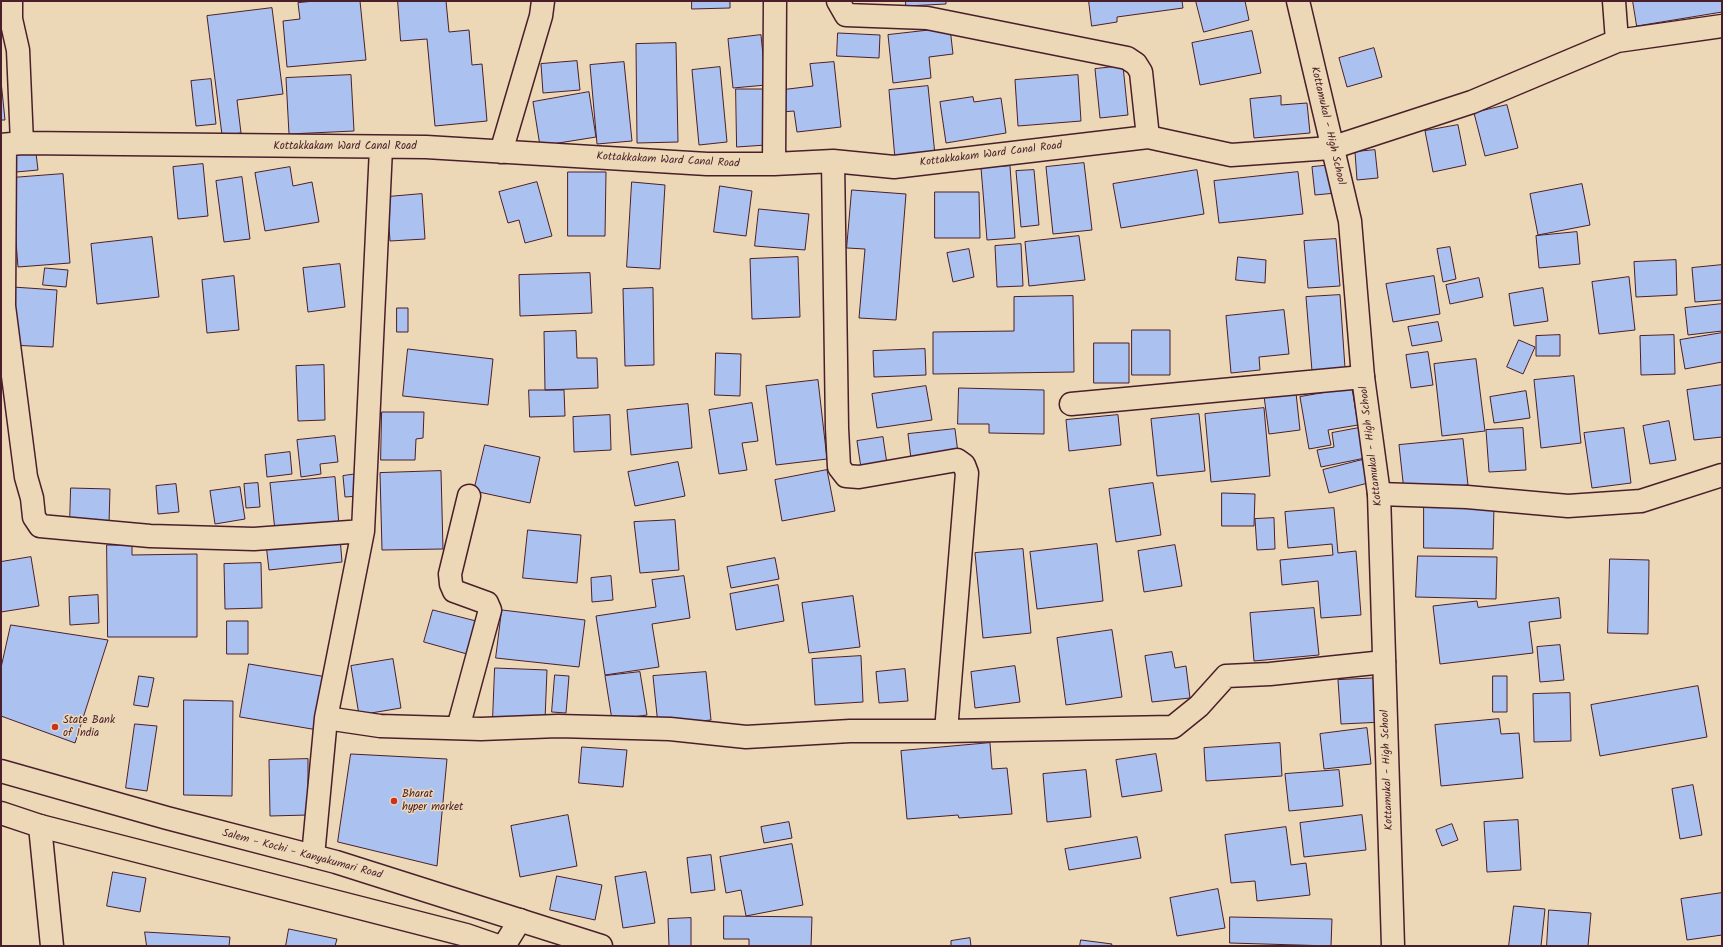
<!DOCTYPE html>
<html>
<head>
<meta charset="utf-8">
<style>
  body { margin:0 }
  #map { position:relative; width:1723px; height:947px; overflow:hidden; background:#ecd8b6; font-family:Kalam,sans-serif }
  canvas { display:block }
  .frame { position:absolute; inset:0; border:2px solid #4a1f2b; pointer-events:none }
</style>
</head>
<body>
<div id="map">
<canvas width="1723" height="947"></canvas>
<div class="frame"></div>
</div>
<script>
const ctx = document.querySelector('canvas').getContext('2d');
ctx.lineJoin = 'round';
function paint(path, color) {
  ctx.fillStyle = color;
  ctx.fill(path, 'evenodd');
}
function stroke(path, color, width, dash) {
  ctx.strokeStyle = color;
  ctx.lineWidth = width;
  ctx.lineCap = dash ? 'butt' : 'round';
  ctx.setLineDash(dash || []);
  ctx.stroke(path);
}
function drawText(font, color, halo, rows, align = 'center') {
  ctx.font = font + ' Kalam,sans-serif';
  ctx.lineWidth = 3;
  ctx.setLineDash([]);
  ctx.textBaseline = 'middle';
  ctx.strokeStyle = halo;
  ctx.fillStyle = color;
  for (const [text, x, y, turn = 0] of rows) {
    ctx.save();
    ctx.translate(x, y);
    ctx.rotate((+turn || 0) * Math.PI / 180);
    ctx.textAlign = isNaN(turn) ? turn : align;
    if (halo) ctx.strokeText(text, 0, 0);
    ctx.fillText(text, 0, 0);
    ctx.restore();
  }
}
const building = new Path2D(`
  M315,1H360L366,60L287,67L283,21L300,19L298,3Z
  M398,1H446L449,32L469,30L472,65L482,64L487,121L435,126L427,39L401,41Z
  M692,1H730V8L692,9Z
  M906,1H946V4L906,6Z
  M1089,1H1182L1183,8L1117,17V22L1092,26Z
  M1196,1H1245L1249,20L1204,32Z
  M1633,1H1722V12L1637,26Z
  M272,8L283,94L237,100L241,133L222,135L207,16Z
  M950,28L953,54L929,57L931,78L893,83L888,35Z
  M1252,31L1261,73L1200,85L1192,43Z
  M838,33L880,35L879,58L837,56Z
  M761,35L766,85L733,88L728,39Z
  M676,43L678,142L637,143L636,44Z
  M1374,48L1382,77L1347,87L1339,58Z
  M577,61L580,90L543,93L541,64Z
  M624,62L632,141L597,144L590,65Z
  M834,62L841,127L797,132L794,111L782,112L780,90L813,86L810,64Z
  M1123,66L1128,115L1100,118L1095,69Z
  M720,67L727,142L699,145L692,70Z
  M351,75L354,131L289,134L286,78Z
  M1078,75L1081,121L1018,126L1015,80Z
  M211,79L216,124L196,126L191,81Z
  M1,81L5,120H1Z
  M928,86L935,155L895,159L889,90Z
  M736,89H764L766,145L737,147Z
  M589,92L596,137L540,146L533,102Z
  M1281,96V105L1307,103L1310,133L1254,138L1250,99Z
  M973,97L974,102L1001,98L1006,133L946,143L940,102Z
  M1507,105L1518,148L1485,156L1474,113Z
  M1458,125L1466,165L1433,172L1425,131Z
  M1375,150L1378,178L1357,180L1355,152Z
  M36,153L38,170L16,172L14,155Z
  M1084,163L1092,230L1053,234L1046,167Z
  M203,164L208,216L178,219L173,167Z
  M1333,165L1336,193L1315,195L1312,167Z
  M1010,166L1015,238L987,240L981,168Z
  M290,167L293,186L312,182L319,222L265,231L255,173Z
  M1034,170L1039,225L1021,227L1016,171Z
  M1197,170L1204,214L1121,228L1113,184Z
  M568,172H606L605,236H568Z
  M1298,172L1303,214L1219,223L1214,181Z
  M63,174L70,263L18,267L11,178Z
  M242,177L250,239L224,242L216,181Z
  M537,182L552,236L525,243L519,220L508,223L499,192Z
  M632,182L665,185L660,269L627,267Z
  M1582,184L1590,225L1538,235L1530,194Z
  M720,186L752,191L746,236L714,232Z
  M852,190L906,194L896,320L859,318L865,249L847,248Z
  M935,192H979L980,238H935Z
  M422,194L425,239L390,241L387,197Z
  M759,209L809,214L805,250L755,246Z
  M1577,232L1580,264L1539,268L1536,236Z
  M1079,236L1085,280L1029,286L1025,242Z
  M152,237L159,297L97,304L91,244Z
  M1336,239L1340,286L1308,288L1304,241Z
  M1021,244L1023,286L997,287L995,246Z
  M1450,247L1456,279L1443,282L1437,249Z
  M969,249L974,277L953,282L947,253Z
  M798,257L800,317L752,319L750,259Z
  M1238,257L1266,260L1265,283L1236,280Z
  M1676,260L1677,295L1636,297L1634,262Z
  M340,264L345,307L308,312L303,268Z
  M1722,265V300L1695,302L1692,268Z
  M45,268L68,270L66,287L43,285Z
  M590,273L592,313L520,316L519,275Z
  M234,276L239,330L207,333L202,280Z
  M1434,276L1440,314L1393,322L1386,284Z
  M1629,277L1635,330L1599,334L1592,282Z
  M1479,278L1483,297L1450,304L1446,285Z
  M13,287L57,290L53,347L9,345Z
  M653,288L654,365L625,366L623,289Z
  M1543,288L1548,321L1514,326L1509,294Z
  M1340,295L1345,368L1312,371L1306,297Z
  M1073,296L1074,372L933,374V332L1014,331V297Z
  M1722,304V331L1688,335L1685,308Z
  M397,308H408V332H397Z
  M1284,310L1289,354L1259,357L1260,370L1231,373L1226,316Z
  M1438,322L1442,341L1412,346L1408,327Z
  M1132,330H1170V375H1132Z
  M576,331L577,358H597L598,388L545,390L544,332Z
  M1722,333V362L1685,369L1680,340Z
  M1560,335V356H1536V336Z
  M1674,335L1675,374L1641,375L1640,336Z
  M1519,340L1535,347L1523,374L1507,367Z
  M1094,343H1129V383H1094Z
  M408,349L493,359L488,405L403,396Z
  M925,349L926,375L874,377L873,351Z
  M1428,352L1433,385L1411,388L1406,355Z
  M716,353L741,354L740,396L715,395Z
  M1476,359L1485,431L1442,436L1434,364Z
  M324,365L325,420L298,421L296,366Z
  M1574,376L1581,443L1541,448L1534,380Z
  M818,380L827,459L776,465L766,386Z
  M1722,385V437L1694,440L1687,390Z
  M926,386L932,420L877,428L872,394Z
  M959,388L1044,390V434L989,433V424H958Z
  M1352,388L1358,425L1328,430L1331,445L1309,449L1300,397Z
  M529,390H564L565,416L530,417Z
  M1526,391L1530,418L1494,423L1490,397Z
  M1296,393L1300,430L1269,434L1264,396Z
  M752,403L758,441L742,443L747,470L719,474L709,410Z
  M688,404L692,448L631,455L627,410Z
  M1264,408L1270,476L1211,482L1205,414Z
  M382,412H424L423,438L416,439L415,460H381Z
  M1199,414L1205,471L1157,476L1151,419Z
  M610,415L611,450L574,452L573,417Z
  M1118,415L1121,445L1069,451L1066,420Z
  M1669,421L1676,460L1650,464L1643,426Z
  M1364,427L1370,457L1321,467L1317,450L1334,447L1332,433Z
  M1523,428L1526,470L1489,472L1486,430Z
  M1624,428L1631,483L1592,488L1584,433Z
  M955,429L958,453L911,459L908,434Z
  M335,436L338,462L320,464L321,474L301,477L297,440Z
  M883,437L887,464L861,468L857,441Z
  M1463,439L1468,485L1404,491L1399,445Z
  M485,445L540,457L530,503L474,491Z
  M290,452L292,474L267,477L265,455Z
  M1362,460L1368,483L1329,493L1323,470Z
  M678,462L685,496L635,506L628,472Z
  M827,470L835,511L782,521L775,480Z
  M441,471L443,549L382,550L380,473Z
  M357,474L359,496L345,497L343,476Z
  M335,477L339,525L275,531L270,483Z
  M258,483L260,507L246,508L244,484Z
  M1153,483L1161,535L1116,542L1109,489Z
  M176,484L179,512L158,514L156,486Z
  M240,487L245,519L215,524L210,491Z
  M71,488L110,489L109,524L70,523Z
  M1222,493L1255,494L1254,526H1222Z
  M1424,505L1494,506L1493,549L1424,548Z
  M1334,508L1338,553L1356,551L1361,615L1321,618L1318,581L1282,585L1280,560L1333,555L1332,544L1288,548L1285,512Z
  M1274,518L1275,549L1257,550L1255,519Z
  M675,520L679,570L640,573L634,522Z
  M528,530L581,535L577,583L523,578Z
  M340,537L342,562L269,570L266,544Z
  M1097,544L1103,601L1037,609L1030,552Z
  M107,545H132V555L197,554V637H108Z
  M1175,545L1182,586L1144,592L1138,551Z
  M1023,549L1031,633L983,638L975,553Z
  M1418,556L1497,557L1496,599L1416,597Z
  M31,557L39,606L1,612V562Z
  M775,558L779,579L731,588L727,567Z
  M1610,559L1649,560L1648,634L1608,633Z
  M261,563L262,608L225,609L224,564Z
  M611,576L613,600L592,602L591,578Z
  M684,576L690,618L652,624L659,667L605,675L596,616L656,607L652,580Z
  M778,585L784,621L736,630L730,594Z
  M98,595L99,623L70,625L69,597Z
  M853,596L860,647L809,653L802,603Z
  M1559,598L1561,618L1529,622L1533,653L1440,664L1433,606L1477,601L1478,607Z
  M1314,608L1319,655L1254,661L1250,613Z
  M433,610L476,621L467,654L424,642Z
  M502,610L585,620L579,667L496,658Z
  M227,621H248V654H227Z
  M11,625L108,640L75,743L1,716V668Z
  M1112,630L1122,697L1066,705L1057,638Z
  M1560,645L1564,680L1540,682L1537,647Z
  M1172,652L1175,668L1186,666L1190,698L1152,702L1145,656Z
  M861,656L863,702L815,705L812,659Z
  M393,659L401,708L359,715L351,666Z
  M249,664L327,677L318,730L240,717Z
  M1015,666L1020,702L975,708L971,672Z
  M495,668L547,670L545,720L493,718Z
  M905,669L908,701L879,703L876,672Z
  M640,672L647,715L612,720L605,676Z
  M706,672L711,720L658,725L653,676Z
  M555,675L569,676L566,713L552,712Z
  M139,676L154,678L148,707L134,705Z
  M1493,676H1507V712H1493Z
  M1381,678L1384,722L1341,724L1338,680Z
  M1698,686L1707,737L1600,756L1591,705Z
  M1570,693L1571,741L1534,742L1533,694Z
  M184,700L233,701L232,796L184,795Z
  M1499,719L1501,734L1519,733L1523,778L1441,786L1435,725Z
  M135,724L157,726L147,791L126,788Z
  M1367,728L1371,764L1324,769L1320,734Z
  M990,743L992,769L1007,768L1012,814L959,818L958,815L907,819L901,751Z
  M1280,743L1282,776L1206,781L1204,748Z
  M582,747L627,750L623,787L579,783Z
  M351,754L447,759L437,866L338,842Z
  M1156,754L1162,791L1122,797L1116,760Z
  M308,759V815L270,816L269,760Z
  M1086,770L1091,817L1047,822L1043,774Z
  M1339,770L1343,806L1289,811L1285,774Z
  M1693,785L1702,835L1680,839L1672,789Z
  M568,815L577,866L520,877L511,826Z
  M1362,815L1366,850L1304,857L1300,823Z
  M1518,820L1521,870L1487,872L1484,822Z
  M789,822L792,838L764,843L761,827Z
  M1452,824L1458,840L1442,846L1436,830Z
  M1286,827L1291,865L1306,863L1310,895L1257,901L1255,881L1231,883L1225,835Z
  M1137,837L1141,858L1069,870L1065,849Z
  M792,844L803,905L746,916L741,890L726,893L720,857Z
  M711,855L715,890L691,893L687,858Z
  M113,872L146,878L140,912L107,906Z
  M646,872L655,923L623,928L615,877Z
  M557,876L602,885L595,920L550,910Z
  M1218,889L1225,928L1177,936L1170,898Z
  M1722,893V935L1687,940L1681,899Z
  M1514,906L1545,909L1541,946H1509Z
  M1549,910L1591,913L1588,946H1547Z
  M724,916L812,917L811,946H749V939H724Z
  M1230,917L1332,919L1331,946L1230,943Z
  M691,918V946H669L668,919Z
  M289,929L337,939L335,946H286Z
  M145,932L230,937L229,946H147Z
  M970,938L971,946H951V941Z
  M1081,940L1112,944L1111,946H1080Z`);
paint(building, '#abc1ef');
stroke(building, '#4a1f2b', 1);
const street = new Path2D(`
  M11,1V19L18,50L22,143
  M838,1L846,15L927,18L1127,58L1136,64L1141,72L1148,137
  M1614,1L1617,41
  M1,145L22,143L426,147L707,164H774L833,161L894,167L1148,137L1231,155L1331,148L1472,102L1617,41L1722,26
  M5,145L4,306L26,477L32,498L34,517L40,526L150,536L254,539L363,531
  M501,152L541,16L543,1
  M833,161L837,428L839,467L846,476L859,477L957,460L964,465L967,473L946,731
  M774,164L775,1
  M1071,404L1363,377
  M1379,494L1467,497L1568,506L1641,501L1722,475
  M326,718L380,726L481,729L558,726L670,729L746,737L850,731H946L1173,727L1199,706L1226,676L1270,674L1384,662
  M458,728L490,610L487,603L454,591L451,584L450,574L469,496
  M40,826L52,946
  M313,856L326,718L363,531L381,148`);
const secondary = new Path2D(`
  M1298,1L1350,221L1363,377L1379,494L1393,946
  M504,946L520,920`);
const primary = new Path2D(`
  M1,771L167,818L336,862L601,946
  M1,813L40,826L466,935L498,946`);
stroke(street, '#4a1f2b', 25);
stroke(secondary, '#4a1f2b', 25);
stroke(primary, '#4a1f2b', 25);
stroke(street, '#ecd8b6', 22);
stroke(secondary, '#ecd8b6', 22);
stroke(primary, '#ecd8b6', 22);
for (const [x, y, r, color] of [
  [55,727,4,"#c8321e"],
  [394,801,4,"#c8321e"]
]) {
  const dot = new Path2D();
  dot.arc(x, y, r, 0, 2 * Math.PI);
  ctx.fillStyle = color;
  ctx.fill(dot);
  stroke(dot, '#ecd8b6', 1.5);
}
drawText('11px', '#4a1f2b', '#ecd8b6', [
  ["Kottamukal - High School",1327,126,77],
  ["Kottakkakam Ward Canal Road",345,147],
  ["Kottakkakam Ward Canal Road",991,155,-7],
  ["Kottakkakam Ward Canal Road",668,161,3],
  ["Kottamukal - High School",1372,446,-97],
  ["Kottamukal - High School",1388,770,-92],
  ["Salem - Kochi - Kanyakumari Road",302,855,15]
]);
drawText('11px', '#4a1f2b', '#ecd8b6', [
  ["State Bank",63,721],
  ["of India",63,734],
  ["Bharat",402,795],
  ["hyper market",402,808]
], 'left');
</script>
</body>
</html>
